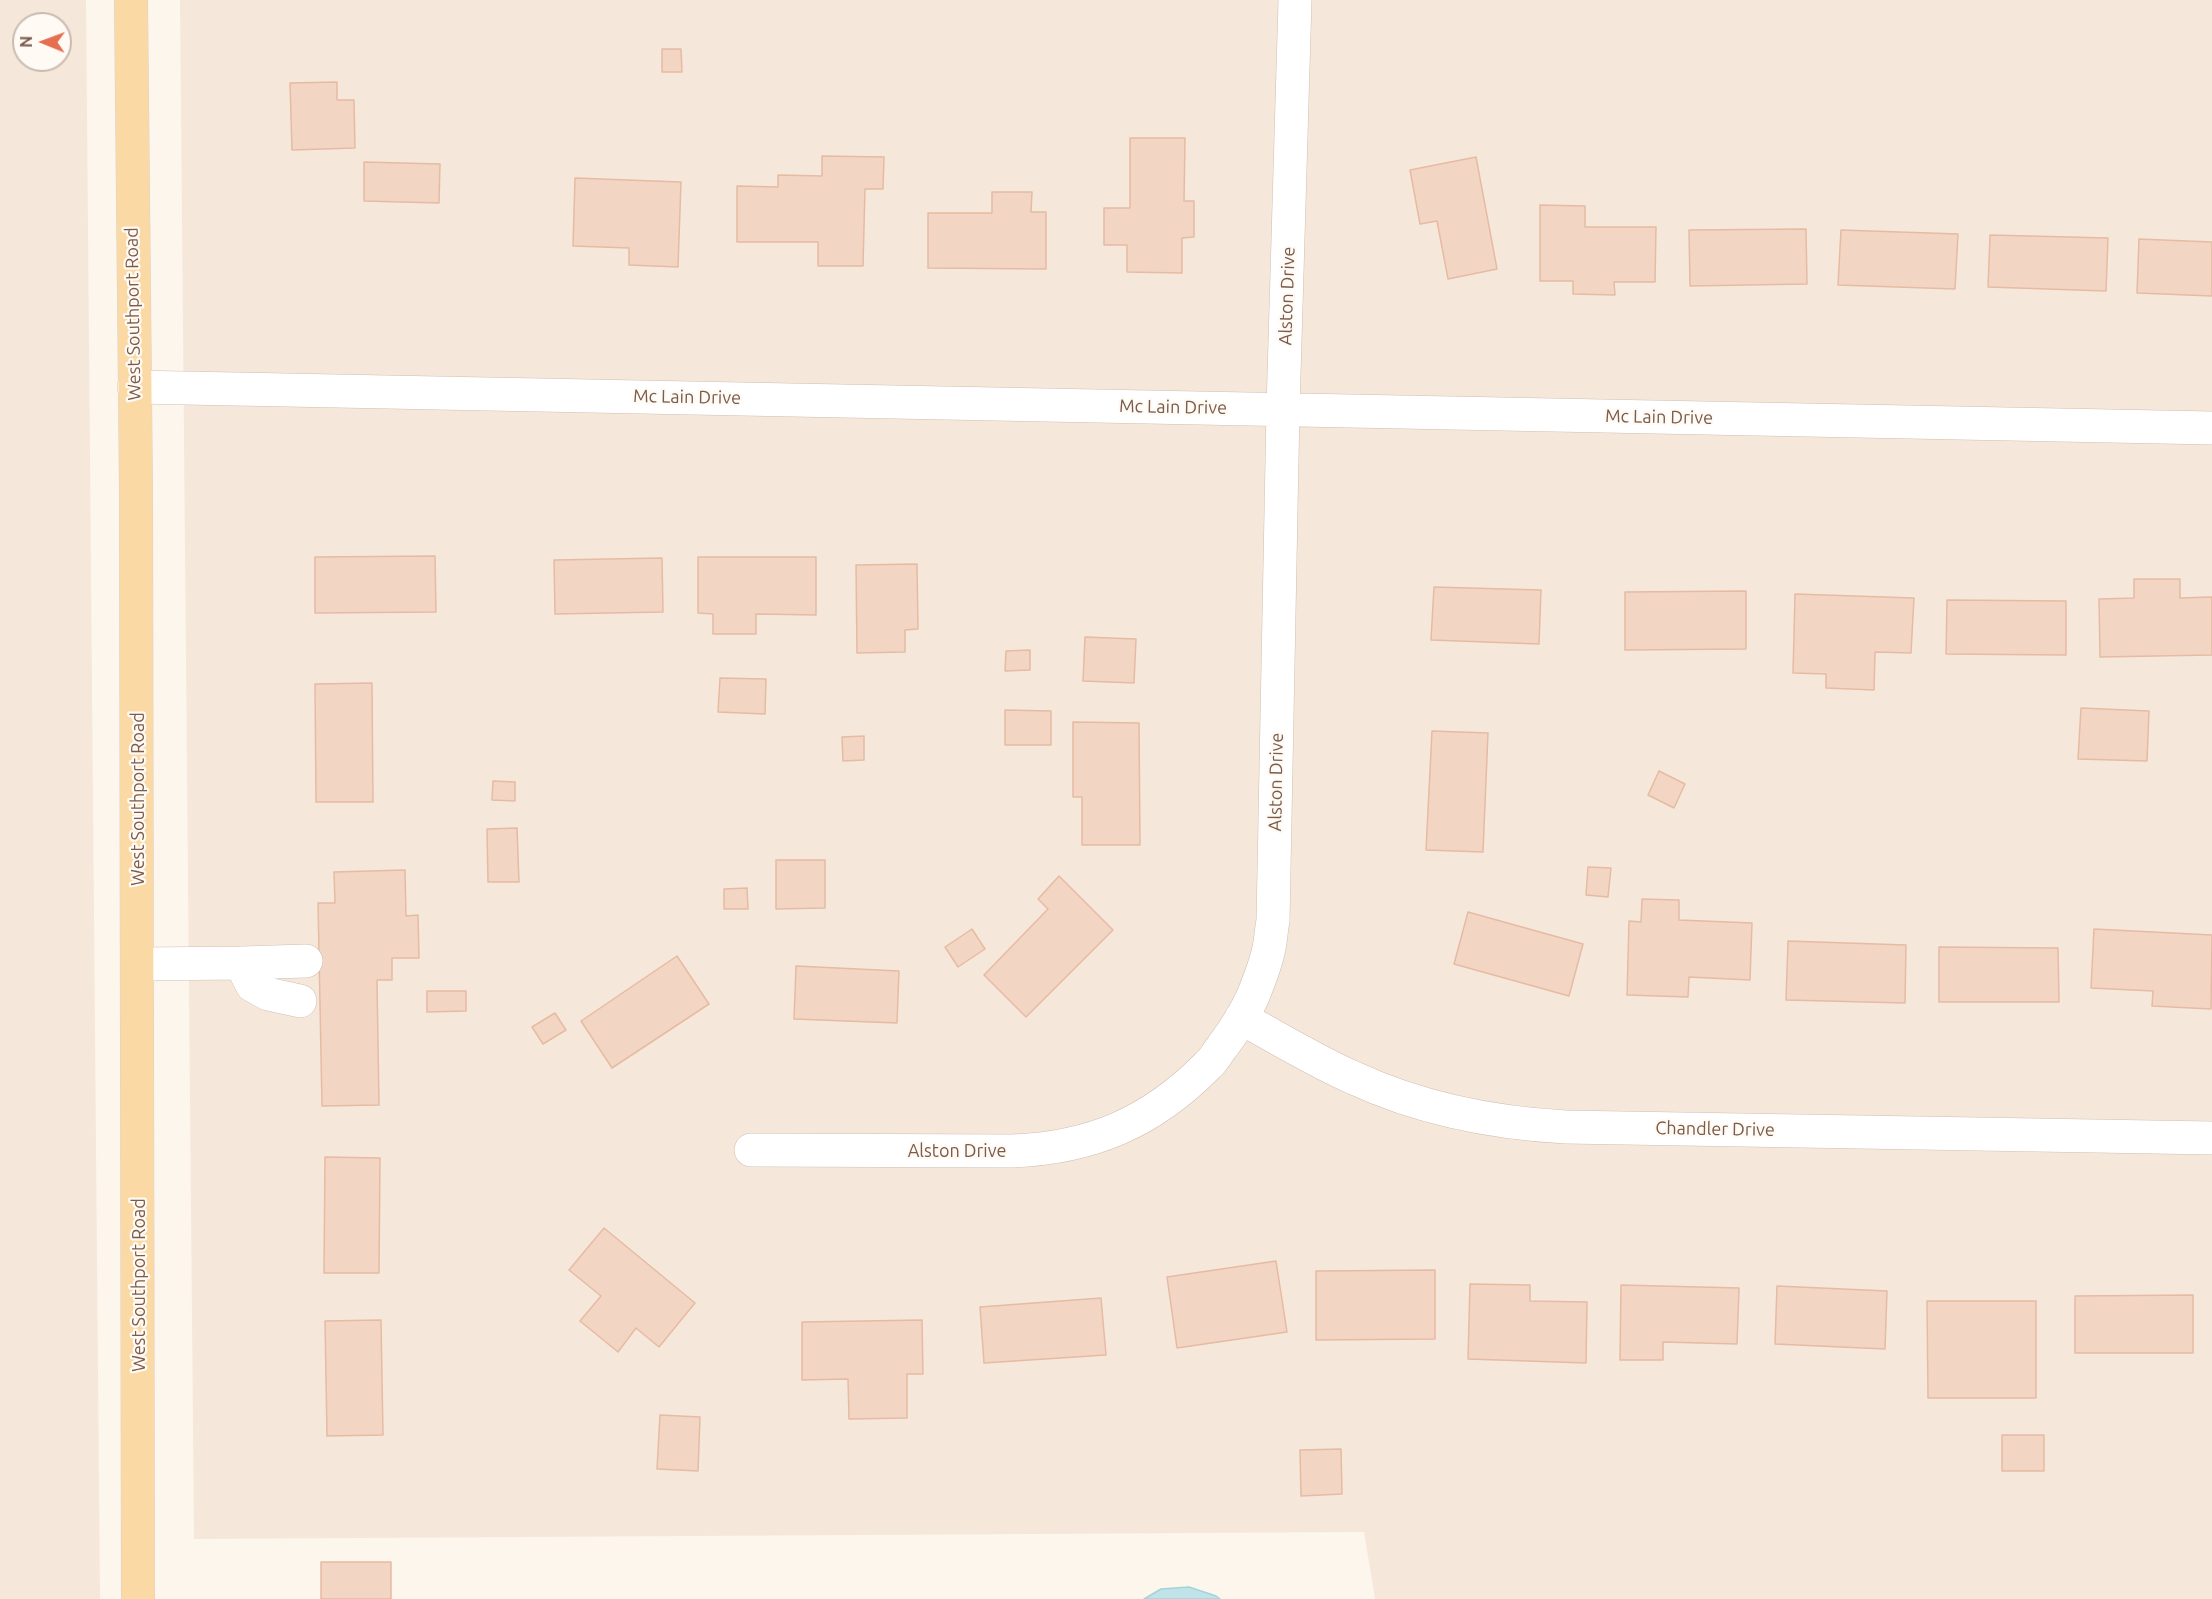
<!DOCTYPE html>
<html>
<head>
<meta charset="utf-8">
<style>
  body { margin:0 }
  #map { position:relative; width:2212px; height:1599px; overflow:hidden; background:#fdf6ec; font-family:Ubuntu,sans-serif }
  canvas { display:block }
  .north { position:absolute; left:12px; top:12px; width:60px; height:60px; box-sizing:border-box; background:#fffaf3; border:2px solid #cabbb1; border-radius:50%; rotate:271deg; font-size:16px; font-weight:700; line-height:24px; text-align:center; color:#7a5c4d }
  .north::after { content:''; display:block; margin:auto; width:21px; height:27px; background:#e76f51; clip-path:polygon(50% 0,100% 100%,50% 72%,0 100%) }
</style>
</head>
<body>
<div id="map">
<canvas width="2212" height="1599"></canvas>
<div class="north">N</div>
</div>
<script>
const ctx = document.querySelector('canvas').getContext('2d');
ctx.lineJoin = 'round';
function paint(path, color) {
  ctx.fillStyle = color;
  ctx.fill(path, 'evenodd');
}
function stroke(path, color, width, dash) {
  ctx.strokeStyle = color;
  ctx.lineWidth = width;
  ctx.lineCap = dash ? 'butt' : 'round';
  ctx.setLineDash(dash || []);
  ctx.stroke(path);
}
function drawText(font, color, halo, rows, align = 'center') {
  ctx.font = font + ' Ubuntu,sans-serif';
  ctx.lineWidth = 4.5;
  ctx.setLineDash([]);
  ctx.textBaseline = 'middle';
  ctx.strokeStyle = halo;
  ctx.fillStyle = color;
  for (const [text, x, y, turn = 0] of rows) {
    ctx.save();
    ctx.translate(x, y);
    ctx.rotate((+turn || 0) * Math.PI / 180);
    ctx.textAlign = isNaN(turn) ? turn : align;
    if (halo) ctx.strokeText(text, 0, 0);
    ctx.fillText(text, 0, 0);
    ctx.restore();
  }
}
paint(new Path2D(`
  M0,0H86L100,1599H0ZM24,24H60V60H24Z
  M180,0H2212V1599H1375L1364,1532L194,1539Z`), '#f5e8da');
const water = new Path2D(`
  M1189,1587L1216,1596L1220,1599H1144L1161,1589Z`);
paint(water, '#bfe3e8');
stroke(water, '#a5d3da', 1.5);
const building = new Path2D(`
  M662,49H681L682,72H662Z
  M337,82V100H354L355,148L292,150L290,83Z
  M1130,138H1185L1184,201H1194V237L1182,238V273L1127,272V245H1104V208H1130Z
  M822,156L884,157L883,189H865L863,266H818V242H737V186L778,187V175L822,176Z
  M1476,157L1497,269L1448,279L1437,221L1420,224L1410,170Z
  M364,162L440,164L439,203L364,201Z
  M575,178L681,182L678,267L629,265V248L573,246Z
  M992,192H1032L1031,212H1046V269L928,268V213H992Z
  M1540,205L1585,206V227H1656L1655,282H1614L1615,295L1573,294V281H1540Z
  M1806,229L1807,284L1690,286L1689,230Z
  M1841,230L1958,234L1955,289L1838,285Z
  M1990,235L2108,238L2106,291L1988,287Z
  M2139,239L2212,242V296L2137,293Z
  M435,556L436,612L315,613V557Z
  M698,557H816V615L756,614V634H713V614L698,613Z
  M662,558L663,612L555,614L554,560Z
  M917,564L918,629L905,630V652L857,653L856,565Z
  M2134,579H2180V598L2212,597V655L2100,657L2099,599L2134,598Z
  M1434,587L1541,590L1539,644L1431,640Z
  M1746,591V649L1625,650V592Z
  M1795,594L1914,598L1911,653L1875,652L1874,690L1826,688V674L1793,673Z
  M1947,600L2066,601V655L1946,654Z
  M1085,637L1136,639L1134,683L1083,681Z
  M1030,650V670L1005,671L1006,651Z
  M720,678L766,679L765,714L718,712Z
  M372,683L373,802H316L315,684Z
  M2081,708L2149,711L2147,761L2078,759Z
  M1005,710L1051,711V745H1005Z
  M1073,722L1139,723L1140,845H1082V797H1073Z
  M1432,731L1488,733L1483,852L1426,850Z
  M864,736V760L843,761L842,737Z
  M1659,771L1685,784L1674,808L1648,795Z
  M493,781L515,782V801L492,800Z
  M517,828L519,882H488L487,829Z
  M776,860H825V908L776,909Z
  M1588,867L1611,868L1608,897L1586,895Z
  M405,870L406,916L418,915L419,958H392V980H377L379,1105L322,1106L318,903H335L334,872Z
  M1059,876L1113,930L1026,1017L984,975L1048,909L1038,899Z
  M747,888L748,909H724V889Z
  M1642,899L1679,900V920L1752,923L1750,980L1689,977L1688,997L1627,995L1629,921L1641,922Z
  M1468,912L1583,944L1569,996L1454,964Z
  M972,929L985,949L958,967L945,947Z
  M2094,929L2212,935L2211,1009L2152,1006L2153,991L2091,988Z
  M1788,941L1906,945L1905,1003L1786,1000Z
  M1939,947L2058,948L2059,1002H1939Z
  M677,956L709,1004L612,1068L581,1021Z
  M796,966L899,971L897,1023L794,1019Z
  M427,991H466V1011L427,1012Z
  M555,1013L566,1030L543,1044L532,1027Z
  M325,1157L380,1158L379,1273H324Z
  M604,1228L695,1303L659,1347L636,1328L618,1352L580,1321L601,1296L569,1270Z
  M1276,1261L1287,1332L1177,1348L1167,1277Z
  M1435,1270V1339L1316,1340V1271Z
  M1470,1284L1530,1285V1301L1587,1302L1586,1363L1468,1359Z
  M1621,1285L1739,1288L1737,1344L1663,1342V1360H1620Z
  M1777,1286L1887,1291L1885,1349L1775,1344Z
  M2193,1295V1353H2075V1296Z
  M1101,1298L1106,1355L984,1363L980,1307Z
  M1927,1301H2036V1398H1928Z
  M381,1320L383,1435L327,1436L325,1321Z
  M922,1320L923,1374H907V1418L849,1419L848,1379L802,1380V1322Z
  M660,1415L700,1417L698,1471L657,1469Z
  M2002,1435H2044V1471H2002Z
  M1341,1449L1342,1494L1301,1496L1300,1450Z
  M321,1562H391V1599H321Z`);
paint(building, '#f3d5c3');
stroke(building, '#e6bba3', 1.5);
const minor = new Path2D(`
  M134,387L2212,428
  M241,963L306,961
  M139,964L241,963L252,985L268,994L300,1001
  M1241,1018C1278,1038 1315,1061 1354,1078C1421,1109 1492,1123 1566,1127L2212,1138
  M751,1150L1012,1151C1092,1148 1152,1122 1208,1065C1214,1060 1217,1053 1222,1047C1234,1031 1245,1014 1253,996C1259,981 1266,964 1269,948C1271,939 1271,930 1273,921L1283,409L1295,0`);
const major = new Path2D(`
  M131,0L136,491L138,1599`);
stroke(minor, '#d1beb0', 34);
stroke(major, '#dad1cd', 34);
stroke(minor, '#fff', 33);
stroke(major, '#fbd9a5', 33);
drawText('18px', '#7a5c4d', '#fffaf3', [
  ["Alston Drive",1287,296,-88],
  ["West Southport Road",133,314,-91],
  ["Mc Lain Drive",687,397,1],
  ["Mc Lain Drive",1173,407,1],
  ["Mc Lain Drive",1659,417,1],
  ["Alston Drive",1276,782,-89],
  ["West Southport Road",138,799,-90],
  ["Chandler Drive",1715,1129,1],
  ["Alston Drive",957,1151],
  ["West Southport Road",139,1285,-90]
]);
</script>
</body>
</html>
